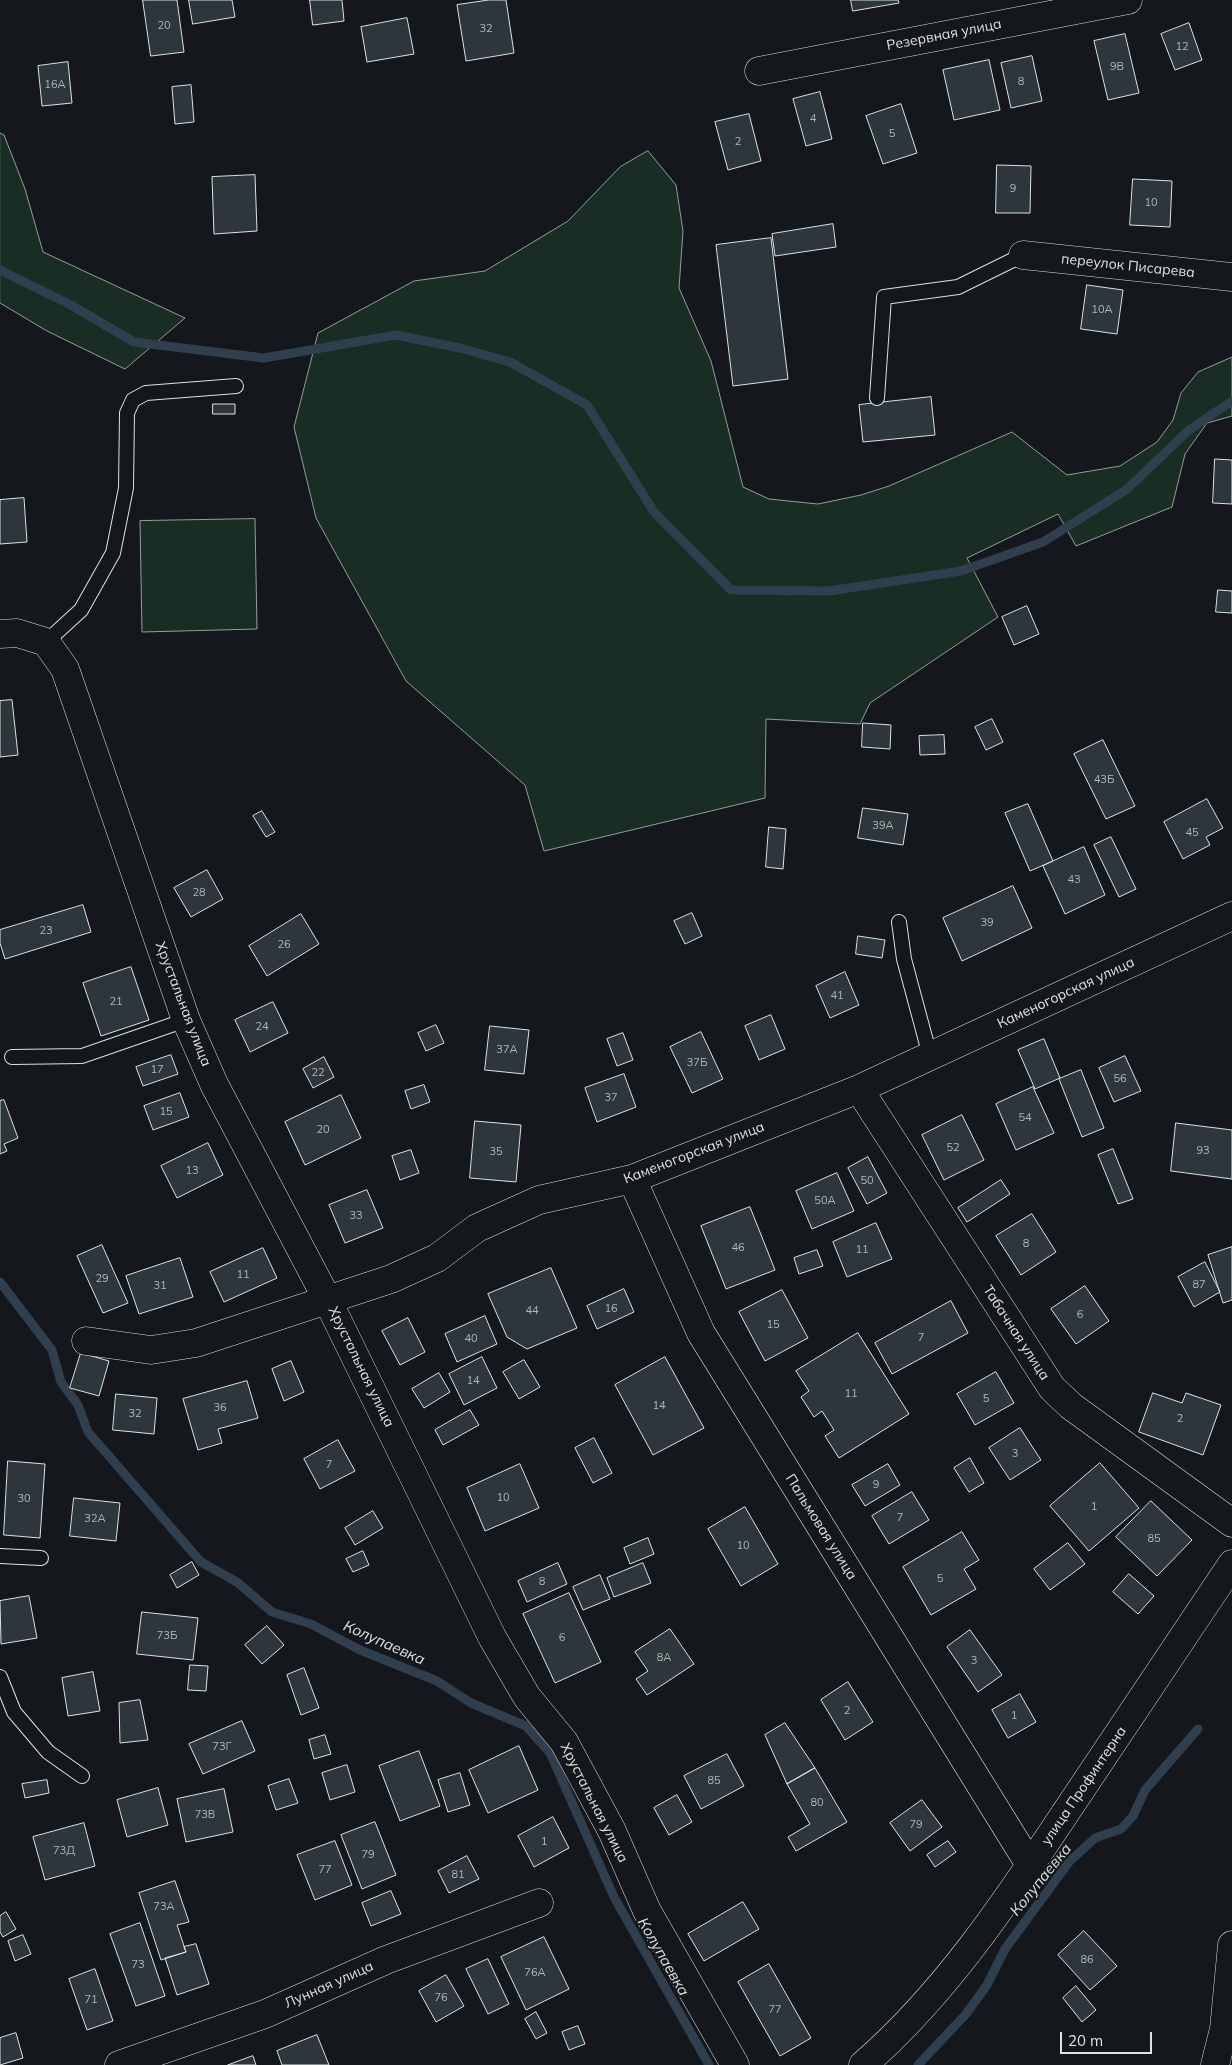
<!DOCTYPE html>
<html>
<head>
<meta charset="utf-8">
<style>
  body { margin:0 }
  #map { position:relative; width:1232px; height:2065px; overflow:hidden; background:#14181c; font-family:Mulish,sans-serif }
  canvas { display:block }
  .scale { position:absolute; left:1060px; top:2032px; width:92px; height:22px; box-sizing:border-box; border:2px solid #d8e6dc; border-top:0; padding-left:6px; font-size:15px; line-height:18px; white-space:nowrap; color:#d8e6dc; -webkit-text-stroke:4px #14181c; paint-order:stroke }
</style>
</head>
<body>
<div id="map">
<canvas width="1232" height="2065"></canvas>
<div class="scale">20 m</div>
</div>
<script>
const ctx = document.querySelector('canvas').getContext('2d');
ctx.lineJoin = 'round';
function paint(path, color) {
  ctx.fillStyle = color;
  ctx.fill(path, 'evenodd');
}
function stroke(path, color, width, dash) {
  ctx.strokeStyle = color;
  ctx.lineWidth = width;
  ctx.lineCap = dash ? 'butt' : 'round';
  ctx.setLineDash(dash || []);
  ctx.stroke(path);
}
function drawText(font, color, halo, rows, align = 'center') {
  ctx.font = font + ' Mulish,sans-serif';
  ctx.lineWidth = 4;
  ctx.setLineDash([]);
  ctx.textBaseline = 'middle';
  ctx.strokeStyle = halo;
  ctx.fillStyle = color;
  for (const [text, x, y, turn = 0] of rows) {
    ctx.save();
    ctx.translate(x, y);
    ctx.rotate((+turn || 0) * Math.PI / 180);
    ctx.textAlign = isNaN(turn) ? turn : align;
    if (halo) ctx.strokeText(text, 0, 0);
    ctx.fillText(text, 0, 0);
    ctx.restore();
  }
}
const green = new Path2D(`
  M0,133L4,135L25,189L43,252L185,318L125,369L47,331L0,303Z
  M648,151L676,185L683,231L679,288L711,361L743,487L769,499L818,504L861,495L889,486L1012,432L1067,475L1120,466L1157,442L1173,420L1181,393L1198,372L1232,357V416L1207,423L1185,454L1172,507L1076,546L1058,514L967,558L998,617L870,703L860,724L766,719L765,798L544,851L525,785L406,681L316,518L294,427L318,333L414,281L485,271L568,221L620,167Z
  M255,519L257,629L142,632L140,521Z`);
paint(green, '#1a2d24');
stroke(green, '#939e99', 1);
stroke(new Path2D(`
  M0,270L69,304L134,342L264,358L396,335L460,348L510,362L587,405L654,512L731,590L829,591L961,571L1043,542L1126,490L1189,430L1232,401
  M0,1282L52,1350L61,1382L78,1405L88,1432L201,1562L237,1582L272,1612L311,1624L360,1650L437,1681L471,1703L526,1726L550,1753L614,1897L709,2065
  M918,2065L966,2014L987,1985L1005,1949L1069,1862L1095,1838L1121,1829L1133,1816L1145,1790L1198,1729`), '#2f3f4d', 9);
const building = new Path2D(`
  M143,0H177L184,52L151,56Z
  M189,0H232L235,17L193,24Z
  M310,0H342L344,21L313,25Z
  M489,0H506L514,53L466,61L457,5Z
  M851,0H898L899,3L853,11Z
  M407,18L414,54L367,62L361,27Z
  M1189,23L1202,60L1175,70L1161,34Z
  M1125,34L1139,93L1108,100L1094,41Z
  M1032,56L1042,101L1011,108L1001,63Z
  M989,60L1000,110L954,120L943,70Z
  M68,62L72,103L42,106L38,66Z
  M191,85L194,122L175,124L172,87Z
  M820,92L832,139L806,146L793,99Z
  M901,104L917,153L883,164L866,116Z
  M749,114L761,161L728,170L715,122Z
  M997,165L1031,166L1030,213H996Z
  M255,175L257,231L214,234L212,177Z
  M1133,179L1172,181L1170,227L1130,225Z
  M833,224L836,247L775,256L772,234Z
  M771,238L788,379L733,386L716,245Z
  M1087,285L1123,290L1117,334L1081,329Z
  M931,397L935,435L863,442L859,405Z
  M213,404H235V414H213Z
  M1215,459L1232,460V504L1213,503Z
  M24,498L27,542L0,544V500Z
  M1218,590L1232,591V613L1216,612Z
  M1027,606L1039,634L1014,645L1002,617Z
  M12,700L18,755L0,757V701Z
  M992,719L1003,742L986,750L975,727Z
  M863,723L891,725L890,749L862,747Z
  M944,735L945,754L920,755L919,736Z
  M1103,740L1135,806L1106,819L1074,754Z
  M1207,799L1223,828L1206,837L1210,845L1183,859L1164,822Z
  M1028,804L1053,861L1030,871L1005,813Z
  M863,808L908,814L903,845L858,838Z
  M262,811L275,832L266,837L253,816Z
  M769,827L786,829L783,869L766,867Z
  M1111,837L1136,889L1119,897L1094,845Z
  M1084,847L1105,895L1065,914L1043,866Z
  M207,870L223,899L191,917L174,888Z
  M1013,886L1032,928L962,961L943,918Z
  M83,905L91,932L5,959L0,943V930Z
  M692,913L702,936L685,944L674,921Z
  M301,914L319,944L267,976L249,946Z
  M858,936L885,940L882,958L856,954Z
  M131,967L149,1020L101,1036L83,983Z
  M845,972L859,1005L830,1018L816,986Z
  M273,1002L288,1033L250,1052L235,1020Z
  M771,1015L785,1049L759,1060L745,1026Z
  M436,1025L444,1043L426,1051L418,1033Z
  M490,1026L529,1030L524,1074L485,1070Z
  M701,1032L723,1079L692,1093L670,1047Z
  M623,1033L633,1060L617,1066L607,1039Z
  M1044,1039L1060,1078L1035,1089L1018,1050Z
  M171,1055L178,1074L143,1086L136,1067Z
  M1125,1056L1141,1091L1114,1102L1099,1068Z
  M324,1057L334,1077L313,1088L303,1069Z
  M1081,1070L1104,1128L1082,1137L1059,1079Z
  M624,1074L636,1107L597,1122L585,1088Z
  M424,1085L430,1102L411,1109L405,1091Z
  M1033,1087L1054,1133L1016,1150L996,1104Z
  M180,1093L189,1117L153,1130L144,1106Z
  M341,1095L361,1138L305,1165L285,1122Z
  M4,1100L18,1138L4,1144L7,1151L0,1154V1101Z
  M962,1115L984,1160L944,1180L922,1135Z
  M475,1121L521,1125L516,1182L470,1178Z
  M1176,1123L1232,1130V1179L1171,1171Z
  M208,1143L223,1175L177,1198L161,1166Z
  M1113,1149L1133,1199L1118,1204L1098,1155Z
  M411,1150L419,1173L400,1180L392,1156Z
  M868,1157L887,1193L867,1204L848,1168Z
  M837,1173L854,1211L812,1229L796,1191Z
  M1001,1180L1010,1194L967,1222L958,1208Z
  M367,1190L383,1228L345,1243L329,1205Z
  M750,1207L775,1270L726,1289L701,1226Z
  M1032,1214L1056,1252L1021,1275L996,1236Z
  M876,1223L892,1259L847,1277L833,1242Z
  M102,1245L128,1303L103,1313L77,1256Z
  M1232,1247V1300L1223,1303L1208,1255Z
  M263,1248L277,1278L224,1302L210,1272Z
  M817,1250L823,1266L799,1274L794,1258Z
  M180,1258L193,1297L139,1314L126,1276Z
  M1205,1262L1220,1292L1194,1307L1178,1277Z
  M551,1268L577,1328L527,1349L507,1337L488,1294Z
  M1085,1286L1109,1321L1076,1344L1051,1309Z
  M624,1289L634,1312L597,1329L587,1306Z
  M782,1290L808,1338L765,1361L739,1312Z
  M951,1301L968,1333L892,1374L875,1343Z
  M485,1316L497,1344L457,1362L445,1334Z
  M408,1318L425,1352L400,1365L382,1331Z
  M858,1333L909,1414L839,1458L825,1436L834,1430L822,1411L814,1417L801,1397L809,1391L796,1371Z
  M81,1353L109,1361L99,1396L70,1388Z
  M482,1357L497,1388L464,1405L449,1374Z
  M665,1357L704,1428L653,1455L615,1385Z
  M524,1360L540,1387L519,1399L503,1372Z
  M291,1361L304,1392L284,1401L272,1369Z
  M996,1372L1014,1403L975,1425L957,1394Z
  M439,1373L450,1392L424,1408L412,1389Z
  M247,1381L258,1418L218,1429L222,1443L198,1450L183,1399Z
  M1153,1393L1182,1403L1186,1393L1221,1405L1203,1455L1139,1432Z
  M116,1394L157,1398L154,1434L113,1430Z
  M470,1410L479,1425L443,1445L435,1430Z
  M1020,1428L1041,1460L1010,1480L989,1448Z
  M594,1438L612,1473L593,1483L575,1448Z
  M338,1440L355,1471L320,1489L304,1459Z
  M970,1458L984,1483L969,1492L954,1468Z
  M8,1461L45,1464L40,1538L4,1535Z
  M1100,1463L1139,1508L1089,1551L1050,1506Z
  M520,1464L539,1508L485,1531L467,1488Z
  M888,1464L900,1485L865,1506L852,1485Z
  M912,1492L929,1520L889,1544L872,1516Z
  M74,1498L120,1503L116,1541L70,1536Z
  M1151,1501L1192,1540L1157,1576L1116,1537Z
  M745,1507L778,1564L741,1586L708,1529Z
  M373,1511L383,1528L355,1545L345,1528Z
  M962,1532L979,1560L964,1569L976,1589L931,1615L903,1567Z
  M648,1538L654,1554L630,1564L624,1548Z
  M1068,1543L1085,1564L1050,1590L1034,1569Z
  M363,1551L369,1565L353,1572L346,1559Z
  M192,1562L199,1575L177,1588L170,1575Z
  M558,1563L567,1584L527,1602L518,1581Z
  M643,1563L651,1583L614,1597L607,1578Z
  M1129,1574L1154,1596L1138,1614L1113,1592Z
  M600,1575L610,1599L583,1610L573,1587Z
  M569,1593L601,1662L555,1683L523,1614Z
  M29,1596L37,1638L1,1644L0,1601Z
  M142,1612L198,1618L193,1660L137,1654Z
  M267,1626L284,1645L262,1664L245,1645Z
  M670,1629L694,1664L647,1695L636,1679L648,1671L635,1652Z
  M970,1630L1002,1675L978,1692L947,1647Z
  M190,1665L208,1666L206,1691L188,1690Z
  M304,1668L319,1708L301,1715L287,1675Z
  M93,1672L100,1711L68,1716L62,1678Z
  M848,1682L873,1722L845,1740L821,1700Z
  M1020,1694L1036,1722L1008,1738L992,1710Z
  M140,1700L148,1740L120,1743L119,1703Z
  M242,1721L255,1751L203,1774L189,1744Z
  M785,1723L815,1768L787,1784L765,1735Z
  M325,1735L331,1754L314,1759L309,1740Z
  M519,1746L538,1790L488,1813L469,1770Z
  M419,1751L440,1806L400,1821L379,1766Z
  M727,1754L744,1786L701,1809L684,1776Z
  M347,1765L355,1792L330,1800L322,1773Z
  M815,1768L847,1822L796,1851L788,1837L810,1824L787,1784Z
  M460,1773L470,1805L448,1812L438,1780Z
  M289,1779L298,1803L276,1810L268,1786Z
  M47,1780L49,1793L25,1798L22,1784Z
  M158,1788L168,1825L127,1837L117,1800Z
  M224,1789L233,1832L186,1842L177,1799Z
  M677,1795L692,1822L669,1835L654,1808Z
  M922,1800L942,1827L910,1851L890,1823Z
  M553,1817L569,1848L534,1867L518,1836Z
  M375,1822L396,1875L362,1889L341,1835Z
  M84,1823L95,1866L45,1880L33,1837Z
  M335,1841L352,1885L315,1900L297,1855Z
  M948,1841L956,1852L935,1867L927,1855Z
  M467,1856L479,1879L449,1893L438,1871Z
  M175,1881L189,1922L177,1925L186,1952L161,1960L139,1893Z
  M391,1891L401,1914L371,1926L362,1903Z
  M743,1902L759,1929L704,1961L688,1934Z
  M6,1912L16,1929L3,1937L0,1932V1916Z
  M140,1923L165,1996L136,2006L110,1934Z
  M1084,1931L1117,1966L1090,1990L1058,1955Z
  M23,1935L31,1954L15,1961L8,1941Z
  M544,1937L569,1989L526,2010L501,1957Z
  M196,1944L209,1984L177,1995L165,1958L186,1952L184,1947Z
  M488,1959L509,2004L488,2014L466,1969Z
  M769,1964L811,2038L780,2056L738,1982Z
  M95,1969L113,2021L87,2030L69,1979Z
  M446,1975L464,2006L436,2022L419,1991Z
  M1076,1986L1096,2010L1082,2022L1063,1998Z
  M536,2012L547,2033L536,2039L525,2019Z
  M578,2026L585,2044L569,2050L562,2032Z
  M16,2033L23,2058L0,2065V2038Z
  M317,2035L329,2065H282L277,2051Z
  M253,2056L256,2065H228Z`);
paint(building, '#2c363c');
stroke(building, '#d8e6dc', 1);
const lane = new Path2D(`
  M877,398L884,297L958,287L1023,255
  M46,642L81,610L113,553L126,488L127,413L133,400L146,393L236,386
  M899,922L904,959L930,1056
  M12,1057L82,1056L186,1020
  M0,1556L41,1558
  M0,1677L14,1712L48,1752L82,1776`);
const street = new Path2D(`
  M759,71L1128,0
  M1023,255L1232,277
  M0,634L17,633L46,642L65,669L186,1020L214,1084L327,1299L492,1637L527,1697L564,1742L612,1831L647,1911L735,2065
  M859,1089L1052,1388L1071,1406L1232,1523
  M632,1179L701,1333L1030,1865
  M86,1341L151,1350L196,1343L391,1279L437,1258L477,1228L539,1200L632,1179L859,1089L1232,916
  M119,2065L265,2014L386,1960L539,1903`);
const secondary = new Path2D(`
  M863,2065C946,1993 1008,1899 1068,1809C1123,1728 1177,1646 1232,1564
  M1215,2065L1224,2029L1232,1945`);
stroke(lane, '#d8e6dc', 16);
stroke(street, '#d8e6dc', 29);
stroke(secondary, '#d8e6dc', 29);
stroke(lane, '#14181c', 14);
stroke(street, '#14181c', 28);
stroke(secondary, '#14181c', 28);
drawText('11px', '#adbab4', null, [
  ["20",164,26],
  ["32",486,29],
  ["12",1182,47],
  ["9В",1117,67],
  ["8",1021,82],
  ["16А",55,85],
  ["4",813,119],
  ["5",892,134],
  ["2",738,142],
  ["9",1013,189],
  ["10",1151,203],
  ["10А",1102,310],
  ["43Б",1104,780],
  ["39А",883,826],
  ["45",1192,833],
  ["43",1074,880],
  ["28",199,893],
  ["39",987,923],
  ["23",46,931],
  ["26",284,945],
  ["41",837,996],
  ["21",116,1002],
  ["24",262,1027],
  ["37А",507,1050],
  ["37Б",697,1063],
  ["17",157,1070],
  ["22",318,1073],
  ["56",1120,1079],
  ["37",611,1098],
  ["15",166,1112],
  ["54",1025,1118],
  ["20",323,1130],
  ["52",953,1148],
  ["93",1203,1151],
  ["35",496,1152],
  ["13",192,1171],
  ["50",867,1181],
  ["50А",825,1201],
  ["33",356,1216],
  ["8",1026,1244],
  ["46",738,1248],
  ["11",862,1250],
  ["11",243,1275],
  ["29",102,1279],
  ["87",1199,1285],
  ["31",160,1286],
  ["16",611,1309],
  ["44",532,1311],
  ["6",1080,1315],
  ["15",773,1325],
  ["7",921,1338],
  ["40",471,1339],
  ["14",473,1381],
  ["11",851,1394],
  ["5",986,1399],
  ["14",659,1406],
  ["36",220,1408],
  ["32",135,1414],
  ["2",1180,1419],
  ["3",1015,1454],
  ["7",329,1465],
  ["9",876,1485],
  ["10",503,1498],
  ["30",24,1499],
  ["1",1094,1507],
  ["7",900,1518],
  ["32А",95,1519],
  ["85",1154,1539],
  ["10",743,1546],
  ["5",940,1579],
  ["8",542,1582],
  ["73Б",167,1636],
  ["6",562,1638],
  ["8А",664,1658],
  ["3",974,1661],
  ["2",847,1711],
  ["1",1014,1716],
  ["73Г",222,1747],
  ["85",714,1781],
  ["80",817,1803],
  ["73В",205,1815],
  ["79",916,1825],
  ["1",544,1842],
  ["73Д",64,1851],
  ["79",368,1855],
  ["77",325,1870],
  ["81",458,1875],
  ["73А",164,1907],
  ["86",1087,1960],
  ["73",138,1965],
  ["76А",535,1973],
  ["76",441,1998],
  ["71",91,2000],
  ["77",775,2010]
]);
drawText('14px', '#d8e6dc', '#14181c', [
  ["Резервная улица",944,35,-11],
  ["переулок Писарева",1128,266,6],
  ["Каменогорская улица",1066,993,-25],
  ["Хрустальная улица",183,1004,69],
  ["Каменогорская улица",694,1153,-21],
  ["Табачная улица",1016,1333,57],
  ["Хрустальная улица",361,1367,64],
  ["Пальмовая улица",821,1527,58],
  ["улица Профинтерна",1084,1786,-56],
  ["Хрустальная улица",594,1803,63],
  ["Лунная улица",329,1985,-24]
]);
drawText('italic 15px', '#d8e6dc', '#14181c', [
  ["Колупаевка",384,1643,24],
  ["Колупаевка",1041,1880,-51],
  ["Колупаевка",663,1957,60]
]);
</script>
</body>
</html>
